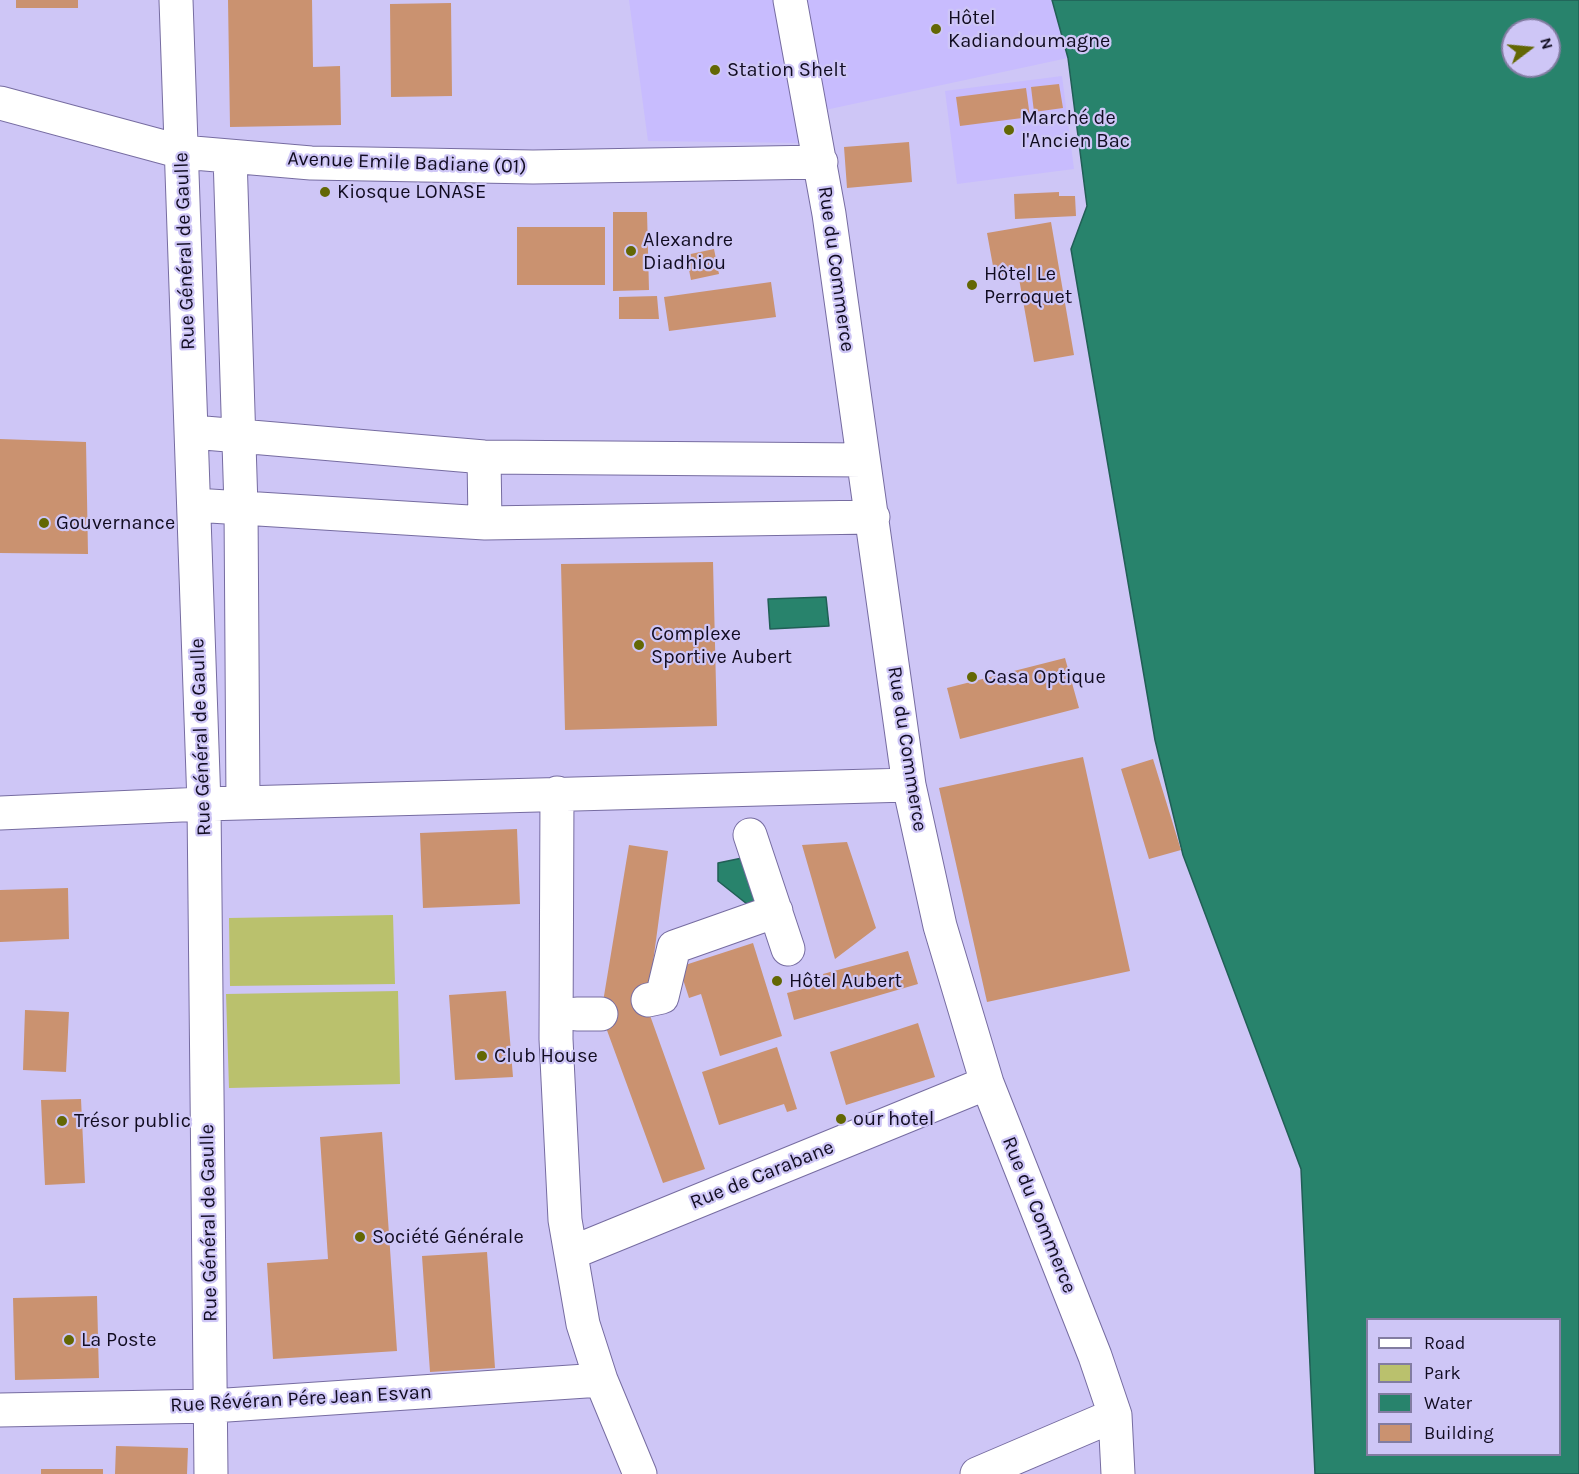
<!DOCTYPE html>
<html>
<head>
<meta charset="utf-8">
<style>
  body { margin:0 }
  #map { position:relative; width:1579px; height:1474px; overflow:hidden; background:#cec6f6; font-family:Karla,sans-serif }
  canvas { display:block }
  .legend { position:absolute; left:1366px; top:1318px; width:195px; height:138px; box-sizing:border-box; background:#cec6f6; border:2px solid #827ca1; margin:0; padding:8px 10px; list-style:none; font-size:18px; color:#110c21 }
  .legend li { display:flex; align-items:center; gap:12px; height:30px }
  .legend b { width:30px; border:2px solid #827ca1 }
  .north { position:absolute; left:1501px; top:18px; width:60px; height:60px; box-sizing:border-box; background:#cec6f6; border:2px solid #827ca1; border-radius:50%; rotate:74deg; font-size:16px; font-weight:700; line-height:24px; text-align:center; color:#110c21 }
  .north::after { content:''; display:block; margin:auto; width:21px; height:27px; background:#636704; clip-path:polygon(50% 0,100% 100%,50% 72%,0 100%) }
</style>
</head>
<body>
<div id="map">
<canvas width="1579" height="1474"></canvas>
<ul class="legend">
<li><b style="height:8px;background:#fff"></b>Road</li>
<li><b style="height:16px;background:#bac16d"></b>Park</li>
<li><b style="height:16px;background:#28836c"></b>Water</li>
<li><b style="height:16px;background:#ca9270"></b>Building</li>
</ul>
<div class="north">N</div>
</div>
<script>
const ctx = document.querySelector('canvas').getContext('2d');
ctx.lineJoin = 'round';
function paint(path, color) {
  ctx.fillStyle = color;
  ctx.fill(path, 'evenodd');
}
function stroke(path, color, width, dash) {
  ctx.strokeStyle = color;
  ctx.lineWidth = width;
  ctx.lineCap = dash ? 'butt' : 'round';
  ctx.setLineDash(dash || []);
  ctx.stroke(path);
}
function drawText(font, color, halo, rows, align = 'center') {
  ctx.font = font + ' Karla,sans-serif';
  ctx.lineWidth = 4.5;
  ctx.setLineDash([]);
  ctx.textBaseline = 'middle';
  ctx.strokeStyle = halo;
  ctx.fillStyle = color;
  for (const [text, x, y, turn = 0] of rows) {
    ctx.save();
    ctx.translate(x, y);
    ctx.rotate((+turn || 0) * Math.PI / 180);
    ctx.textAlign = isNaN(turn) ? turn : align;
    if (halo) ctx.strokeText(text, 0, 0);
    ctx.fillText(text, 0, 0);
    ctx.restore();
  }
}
paint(new Path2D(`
  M629,0H780L804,143L648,141Z
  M807,0H1052L1068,58L825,110Z
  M1062,76L1074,169L957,184L945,91Z`), '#c8bcfe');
paint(new Path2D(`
  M393,915L395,984L230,986L229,918Z
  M398,991L400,1084L229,1088L226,994Z`), '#bac16d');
const water = new Path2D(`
  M1052,0H1579V1474H1315L1301,1169L1183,855L1155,740L1071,249L1087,206L1068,58ZM1513,30H1549V66H1513ZM1368,1320H1560V1454H1368Z
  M826,597L829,626L770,629L768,599Z
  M747,857L761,899L747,904L718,881V863Z`);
paint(water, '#28836c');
stroke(water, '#215f56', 1.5);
paint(new Path2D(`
  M16,0H78V8H16Z
  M228,0H312L313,67L340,66L341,125L230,127Z
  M451,3L452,96L391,97L390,4Z
  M1059,84L1063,108L1034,112L1031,87Z
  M1026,88L1030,117L960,126L956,97Z
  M909,142L912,182L847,188L844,147Z
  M1059,192V196H1075L1076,216L1015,219L1014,194Z
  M613,212H647L649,290L613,291Z
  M1051,222L1074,355L1034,362L1018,273L995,277L987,233Z
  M517,227H605V285H517Z
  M714,249L719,274L691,280L686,255Z
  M771,282L776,317L669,331L664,297Z
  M657,296L659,319H619V297Z
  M0,439L86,442L88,554L0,553Z
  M713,562L717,726L565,730L561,564Z
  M1065,658L1079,708L960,739L947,688Z
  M1083,757L1130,971L987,1002L939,788Z
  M1153,759L1181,850L1149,859L1121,769Z
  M517,829L520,904L423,908L420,833Z
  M847,842L876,928L835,959L802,845Z
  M629,845L668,851L647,1007L705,1169L663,1183L601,1014Z
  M68,888L69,939L0,942V890Z
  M753,943L782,1036L720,1056L701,994L689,998L679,967Z
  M908,951L918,984L794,1020L787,993L826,983L823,974Z
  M506,991L513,1077L455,1080L449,995Z
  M25,1010L69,1012L66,1072L23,1070Z
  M918,1023L935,1077L846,1105L830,1052Z
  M777,1047L797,1109L787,1112L784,1104L719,1125L702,1072Z
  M81,1099L85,1183L45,1185L41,1100Z
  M382,1132L397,1351L273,1359L267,1263L328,1259L320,1137Z
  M487,1252L495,1368L430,1372L422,1256Z
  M97,1296L99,1378L15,1380L13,1298Z
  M116,1446L188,1448L187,1474H115Z
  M41,1469H103V1474H41Z`), '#ca9270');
const minor = new Path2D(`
  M176,0L204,804L211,1474
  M790,0L829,214L909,785L940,926L987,1083L1095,1356L1115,1415L1118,1474
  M0,103L182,152L311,163L533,167L821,162
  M230,156L241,507L243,803
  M193,432L484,457L863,460
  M484,457L485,523
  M194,505L485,523L873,517
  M557,793L556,1039L565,1220L583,1324L601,1380L640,1474
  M0,813L204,804L909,785
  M750,835L788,949
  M648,1000L662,997L674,947L776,911
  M577,1014H601
  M571,1253L987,1083
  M0,1410L212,1406L601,1380
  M977,1474L1115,1415`);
stroke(minor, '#766ca1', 35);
stroke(minor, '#fff', 33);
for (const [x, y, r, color] of [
  [936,29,6,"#636704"],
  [715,70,6,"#636704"],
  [1009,130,6,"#636704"],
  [325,192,6,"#636704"],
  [631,251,6,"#636704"],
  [972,285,6,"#636704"],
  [44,523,6,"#636704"],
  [639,645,6,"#636704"],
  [972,677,6,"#636704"],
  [777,981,6,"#636704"],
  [482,1056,6,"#636704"],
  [841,1119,6,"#636704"],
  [62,1121,6,"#636704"],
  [360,1237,6,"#636704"],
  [69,1340,6,"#636704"]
]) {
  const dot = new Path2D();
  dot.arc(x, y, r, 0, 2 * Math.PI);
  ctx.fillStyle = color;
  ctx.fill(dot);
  stroke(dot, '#cec6f6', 2);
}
drawText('20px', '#110c21', '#cec6f6', [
  ["Hôtel",948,18],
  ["Kadiandoumagne",948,41],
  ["Station Shelt",727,70],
  ["Marché de",1021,118],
  ["l'Ancien Bac",1021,141],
  ["Kiosque LONASE",337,192],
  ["Alexandre",643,240],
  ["Diadhiou",643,263],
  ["Hôtel Le",984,274],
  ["Perroquet",984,297],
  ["Gouvernance",56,523],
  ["Complexe",651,634],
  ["Sportive Aubert",651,657],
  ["Casa Optique",984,677],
  ["Hôtel Aubert",789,981],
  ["Club House",494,1056],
  ["our hotel",853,1119],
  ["Trésor public",74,1121],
  ["Société Générale",372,1237],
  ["La Poste",81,1340]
], 'left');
drawText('20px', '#110c21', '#cec6f6', [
  ["Avenue Emile Badiane (01)",407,163,2],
  ["Rue Général de Gaulle",185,251,-92],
  ["Rue du Commerce",836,269,82],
  ["Rue Général de Gaulle",201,737,-92],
  ["Rue du Commerce",907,749,81],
  ["Rue de Carabane",762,1175,-22],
  ["Rue du Commerce",1039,1215,68],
  ["Rue Général de Gaulle",209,1223,-91],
  ["Rue Révéran Pére Jean Esvan",301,1399,-3]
]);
</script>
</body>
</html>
